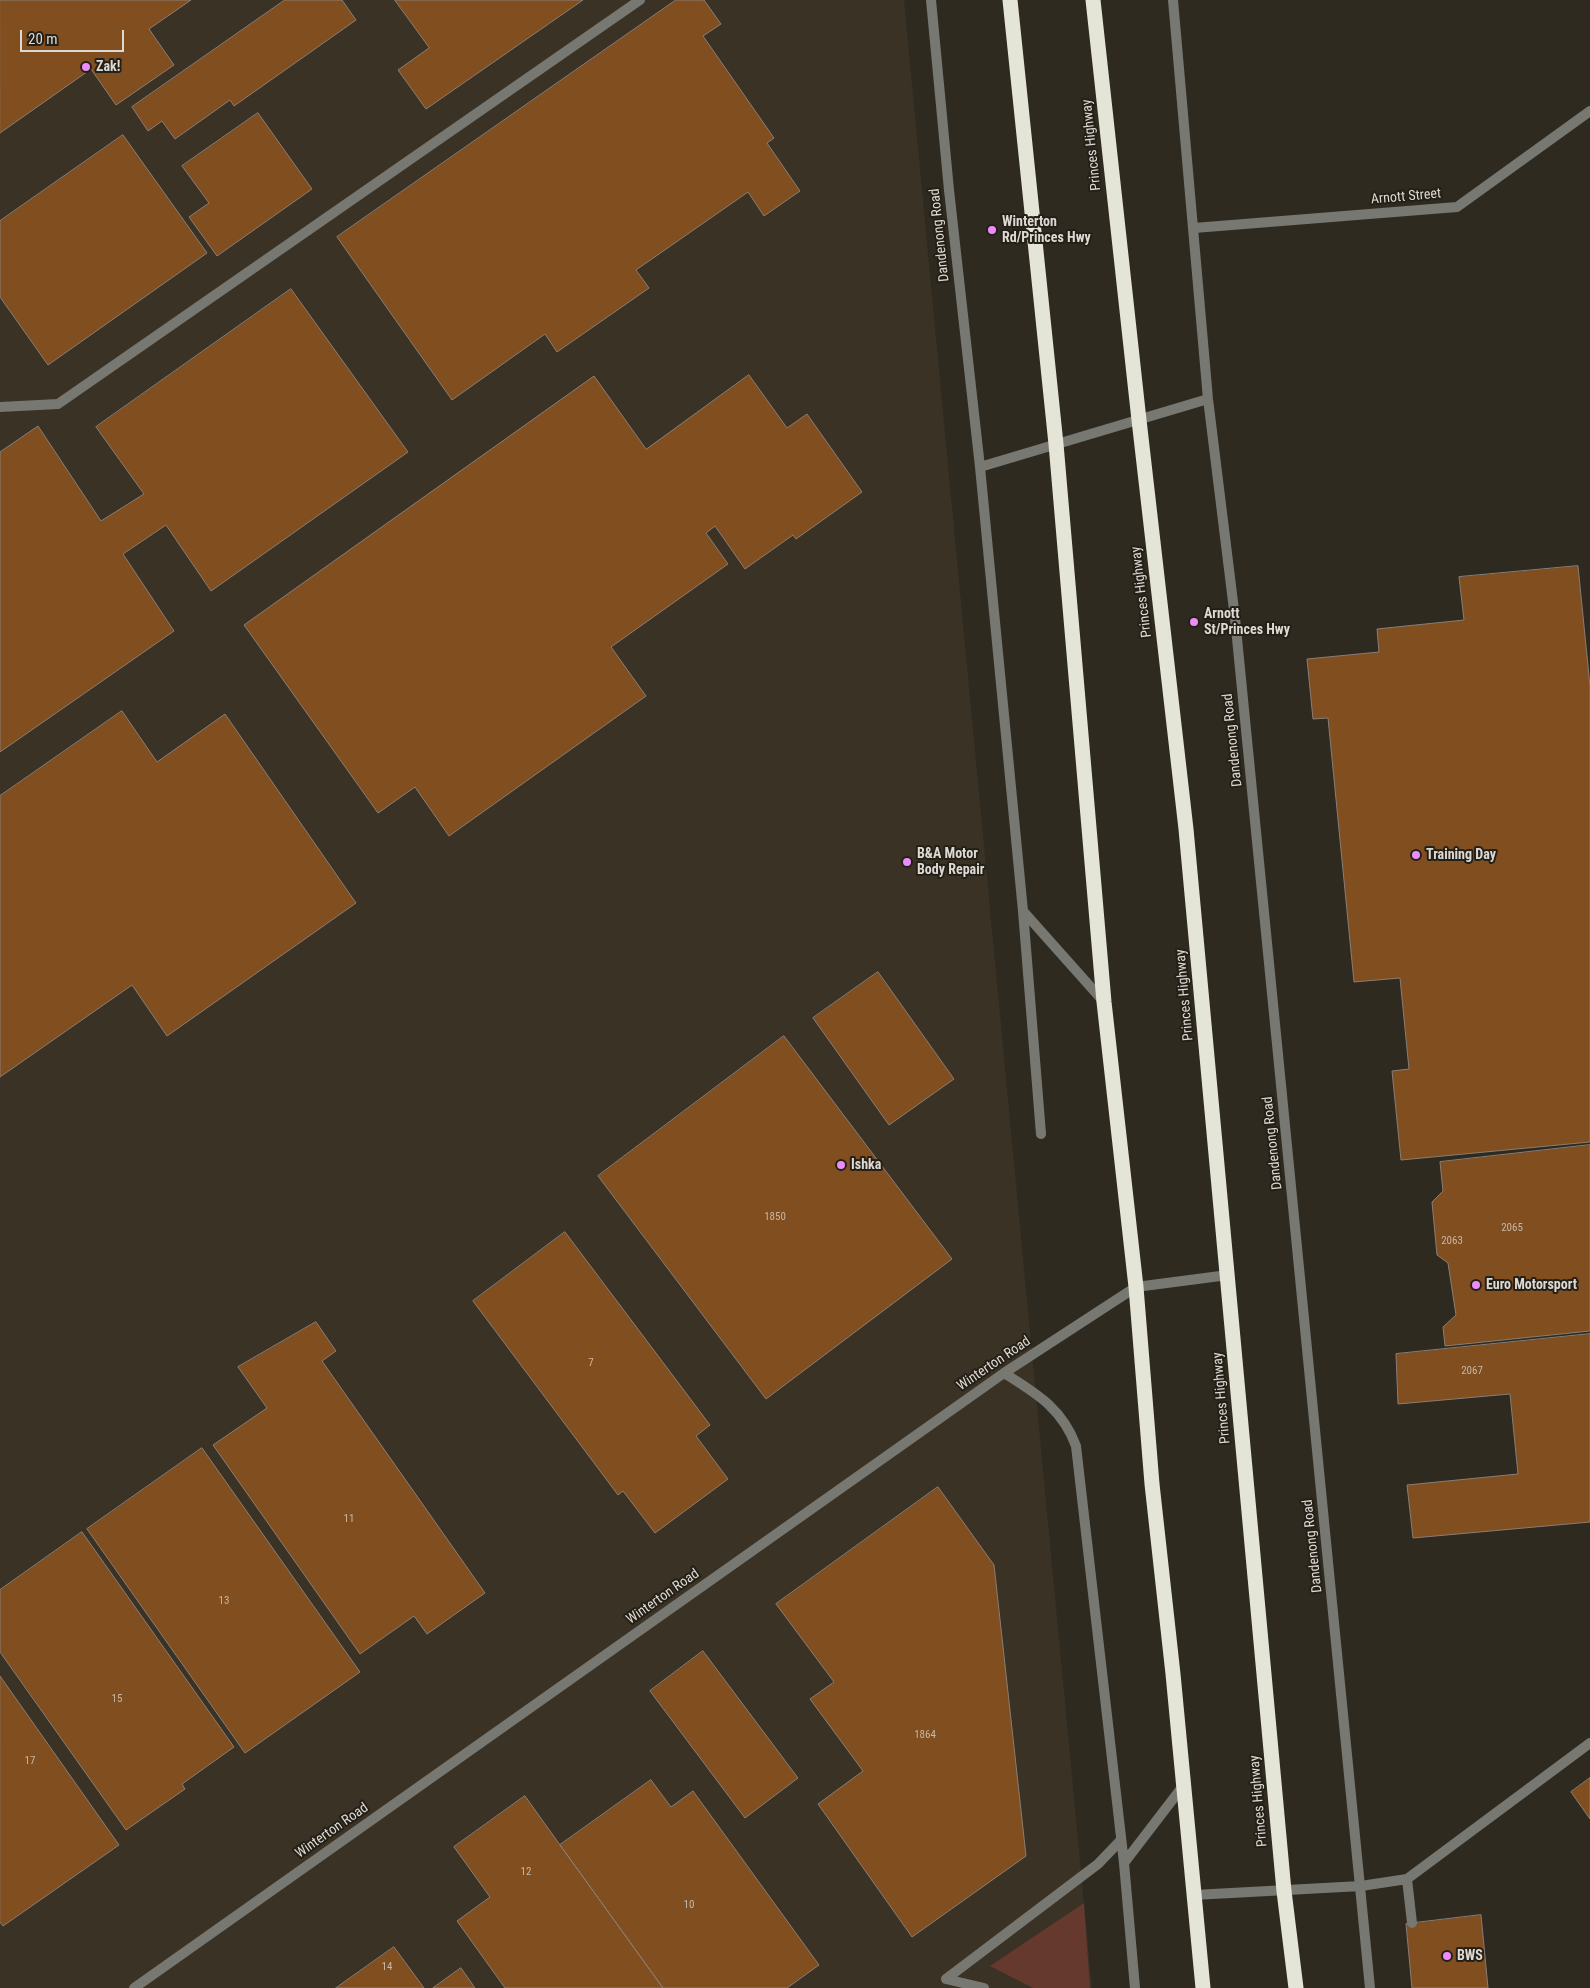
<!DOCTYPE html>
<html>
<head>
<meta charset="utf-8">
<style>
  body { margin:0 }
  #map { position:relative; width:1590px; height:1988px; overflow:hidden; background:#2e2a20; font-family:"Roboto Condensed",sans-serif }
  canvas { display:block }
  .scale { position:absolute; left:20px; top:30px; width:104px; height:22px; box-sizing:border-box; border:2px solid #dddad4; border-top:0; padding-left:6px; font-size:15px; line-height:18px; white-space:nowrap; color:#dddad4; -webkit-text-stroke:4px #252017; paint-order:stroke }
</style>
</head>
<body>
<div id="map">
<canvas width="1590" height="1988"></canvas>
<div class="scale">20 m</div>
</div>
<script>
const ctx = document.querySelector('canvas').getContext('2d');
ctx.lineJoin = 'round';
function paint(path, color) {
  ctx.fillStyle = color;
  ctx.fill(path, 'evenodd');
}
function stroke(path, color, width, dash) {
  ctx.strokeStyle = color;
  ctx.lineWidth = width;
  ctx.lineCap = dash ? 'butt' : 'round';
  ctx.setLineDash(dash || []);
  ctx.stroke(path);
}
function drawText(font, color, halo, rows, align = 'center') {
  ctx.font = font + ' "Roboto Condensed",sans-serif';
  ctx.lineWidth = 4;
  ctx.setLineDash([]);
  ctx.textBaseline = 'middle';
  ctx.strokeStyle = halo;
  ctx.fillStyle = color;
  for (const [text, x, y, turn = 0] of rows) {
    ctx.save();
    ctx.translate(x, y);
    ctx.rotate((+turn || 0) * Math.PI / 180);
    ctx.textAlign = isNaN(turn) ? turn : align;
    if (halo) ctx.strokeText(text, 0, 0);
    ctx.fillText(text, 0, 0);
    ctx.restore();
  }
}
paint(new Path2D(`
  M0,0H904L1092,1988H0Z`), '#3a3224');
paint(new Path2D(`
  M1084,1903L1090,1988H1033L990,1966Z`), '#65392e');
const building = new Path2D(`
  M0,0H191L149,29L174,65L116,105L91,69L0,133Z
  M285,0H342L356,20L234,106L230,100L175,139L162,121L148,131L132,107Z
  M395,0H583L426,109L398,70L429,48Z
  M676,0H704L721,24L703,36L774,138L767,143L800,191L764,216L748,192L636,270L649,288L557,352L545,334L452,400L337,237Z
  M258,113L312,189L217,256L189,217L209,203L182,166Z
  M123,135L207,253L48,365L0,297V221Z
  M291,289L408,452L211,591L166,525L123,554L174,631L0,752V452L38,426L101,521L144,494L96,427Z
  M749,375L787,428L807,414L862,492L796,539L793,535L745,569L715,526L706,533L728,564L611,647L646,696L449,836L415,787L378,813L244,625L594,376L646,449Z
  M1578,566L1590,686V1142L1401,1160L1392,1071L1409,1069L1400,978L1354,982L1328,718L1313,719L1307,659L1379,652L1377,629L1464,620L1459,577Z
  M122,711L157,762L225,714L356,903L167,1036L132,985L0,1077V796Z
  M878,972L954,1079L889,1125L813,1018Z
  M784,1036L952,1259L766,1399L598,1176Z
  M1590,1145V1331L1445,1346L1443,1327L1456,1315L1448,1263L1437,1255L1432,1202L1443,1191L1440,1162Z
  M565,1232L710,1425L696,1436L728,1479L655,1533L623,1491L618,1495L473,1301Z
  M316,1322L336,1351L322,1361L485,1593L427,1634L414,1616L360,1654L213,1445L267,1408L238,1367Z
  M1590,1334V1522L1413,1538L1407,1485L1518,1474L1510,1394L1398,1404L1396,1354Z
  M202,1448L360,1672L245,1753L87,1529Z
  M938,1487L994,1565L1026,1856L912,1937L818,1804L863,1771L810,1699L834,1682L776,1604Z
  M82,1532L234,1747L182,1784L185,1789L126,1830L0,1652V1590Z
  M703,1651L798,1778L745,1818L650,1691Z
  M0,1676L119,1845L3,1926L0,1922Z
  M1590,1778V1819L1571,1792Z
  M651,1780L671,1807L693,1791L819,1965L787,1988H663L560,1845Z
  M525,1796L560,1845L663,1988H505L457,1921L490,1897L454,1847Z
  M1481,1915L1488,1988H1412L1406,1924Z
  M394,1947L424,1988H336Z
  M461,1968L475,1988H433Z`);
paint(building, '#804e1f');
stroke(building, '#897e76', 1);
stroke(new Path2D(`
  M0,407L58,404L640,0
  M1407,1879L1412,1923
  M1361,1886L1407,1879L1590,1743
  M946,1979L1098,1864L1121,1840
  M946,1979L984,1988`), '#787872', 10);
stroke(new Path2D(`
  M931,0L949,190L980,467L1023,911L1041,1134
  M1173,0L1208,399L1235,618L1370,1988
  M1194,228L1457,207L1590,111
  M980,467L1208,399
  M1023,911L1104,1002
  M1004,1373C1037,1394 1062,1408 1076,1446L1124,1863L1135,1988
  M1124,1863L1183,1786
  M1194,1895L1361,1886
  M134,1988L1004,1373L1136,1287L1228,1275`), '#787872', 10);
stroke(new Path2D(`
  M1010,0L1056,444L1104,1002L1136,1287L1152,1484L1173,1674L1203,1988
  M1093,0L1139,420L1186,829L1284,1891L1296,1988`), '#e4e5d7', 15);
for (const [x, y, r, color] of [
  [86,67,5,"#ec8cfb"],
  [992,230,5,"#ec8cfb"],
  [1194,622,5,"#ec8cfb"],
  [1416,855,5,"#ec8cfb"],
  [907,862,5,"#ec8cfb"],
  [841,1165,5,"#ec8cfb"],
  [1476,1285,5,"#ec8cfb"],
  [1447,1956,5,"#ec8cfb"]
]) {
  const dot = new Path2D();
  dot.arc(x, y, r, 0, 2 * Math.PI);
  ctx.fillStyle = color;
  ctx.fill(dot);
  stroke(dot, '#252017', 2);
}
drawText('11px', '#c6b7a7', null, [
  ["1850",775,1217],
  ["2065",1512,1228],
  ["2063",1452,1241],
  ["7",591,1363],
  ["2067",1472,1371],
  ["11",349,1519],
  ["13",224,1601],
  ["15",117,1699],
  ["1864",925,1735],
  ["17",30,1761],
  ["12",526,1872],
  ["10",689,1905],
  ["14",387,1967]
]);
drawText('bold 14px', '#dddad4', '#252017', [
  ["Zak!",96,67],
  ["Winterton",1002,222],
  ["Rd/Princes Hwy",1002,238],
  ["Arnott",1204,614],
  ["St/Princes Hwy",1204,630],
  ["B&A Motor",917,854],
  ["Body Repair",917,870],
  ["Training Day",1426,855],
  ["Ishka",851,1165],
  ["Euro Motorsport",1486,1285],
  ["BWS",1457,1956]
], 'left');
drawText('14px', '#dddad4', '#252017', [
  ["Princes Highway",1092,145,-96],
  ["Arnott Street",1406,197,-5],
  ["Dandenong Road",940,235,-96],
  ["Princes Highway",1142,592,-97],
  ["Dandenong Road",1233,740,-96],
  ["Princes Highway",1185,995,-95],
  ["Dandenong Road",1273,1143,-96],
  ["Winterton Road",994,1364,-34],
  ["Princes Highway",1222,1398,-95],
  ["Dandenong Road",1313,1546,-96],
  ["Winterton Road",663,1597,-35],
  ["Princes Highway",1259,1801,-95],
  ["Winterton Road",332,1831,-35]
]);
</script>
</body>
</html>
